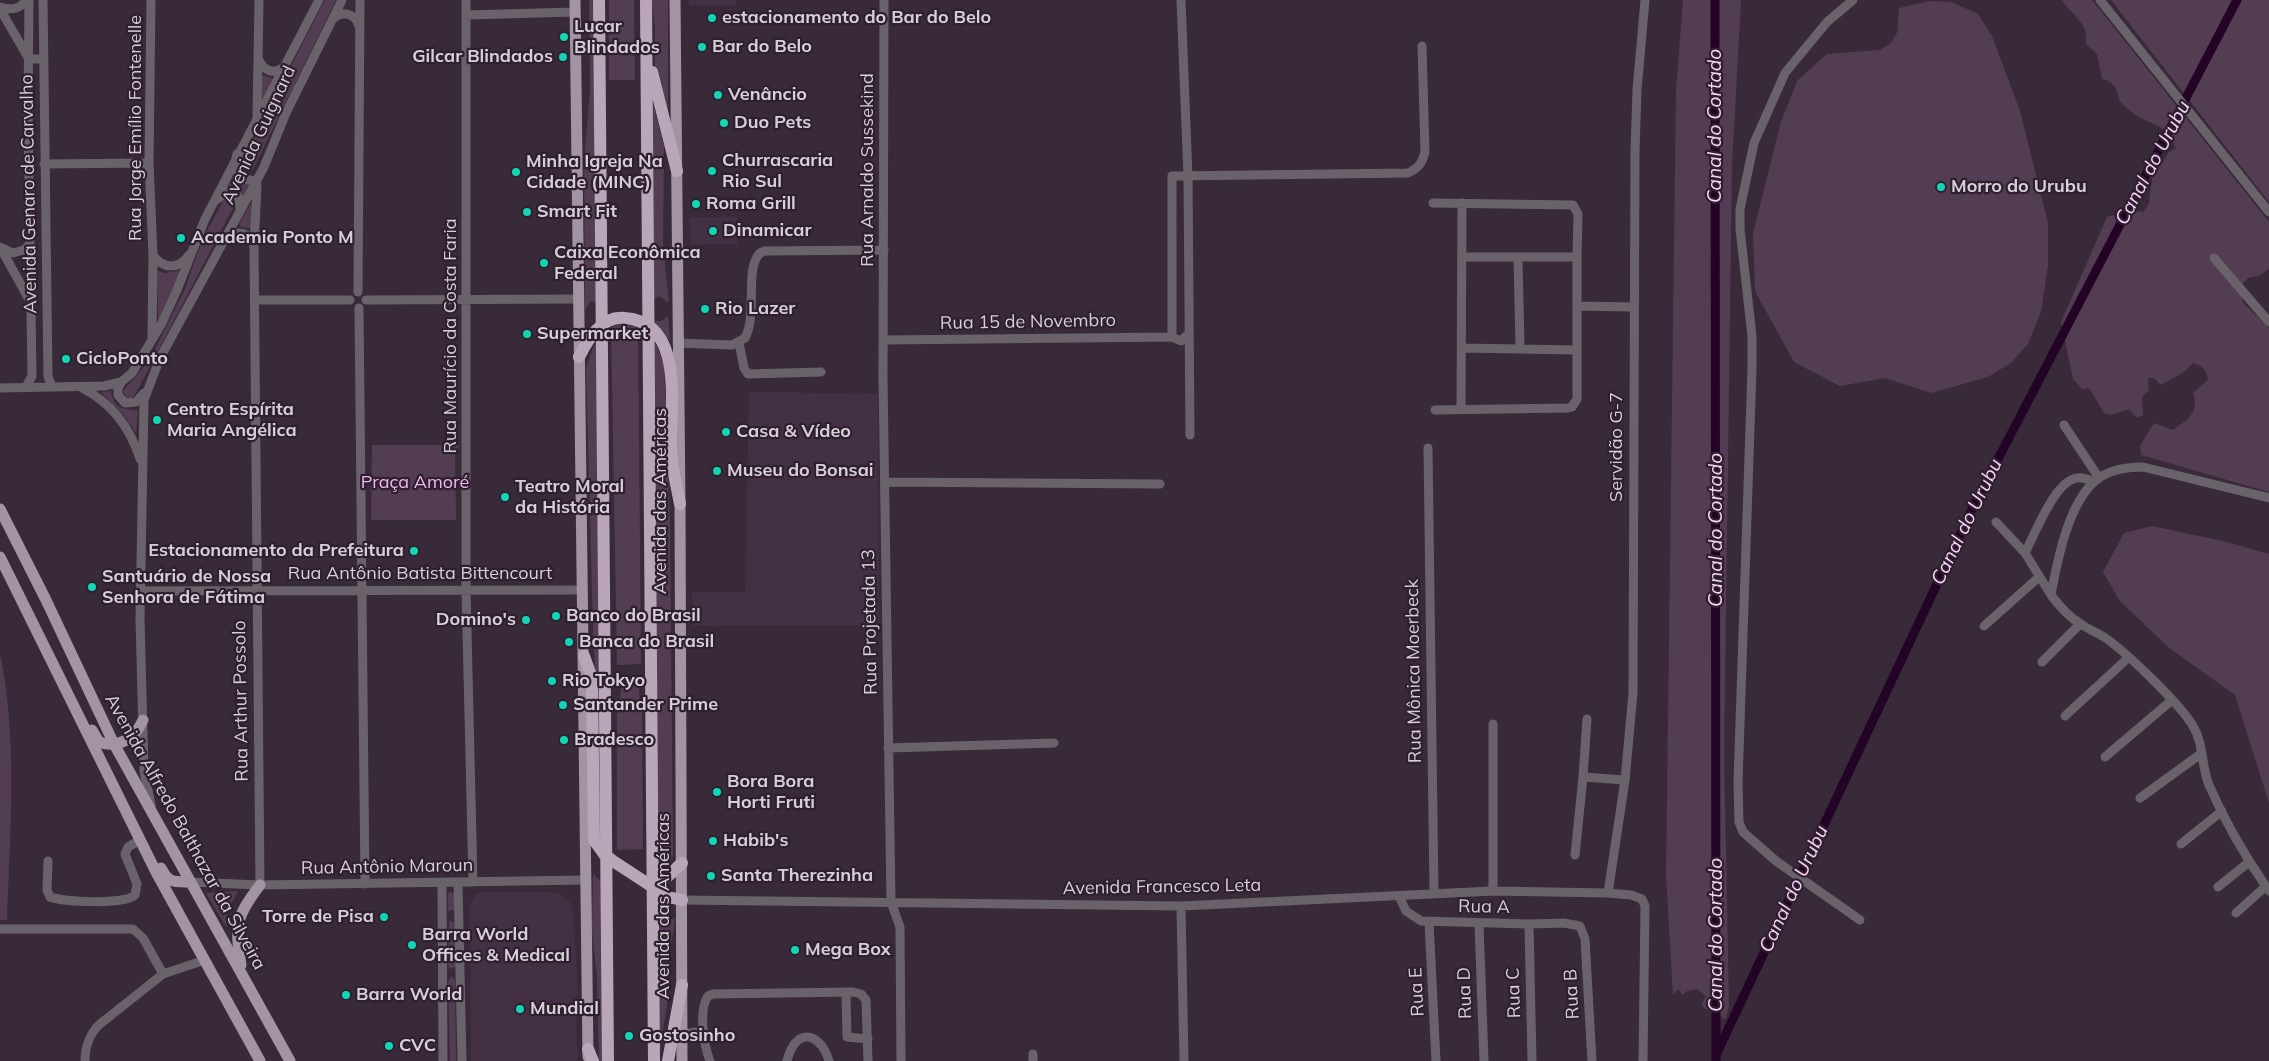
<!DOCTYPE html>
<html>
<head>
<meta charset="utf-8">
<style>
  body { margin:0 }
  canvas { display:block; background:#382a39 }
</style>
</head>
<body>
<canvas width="2269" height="1061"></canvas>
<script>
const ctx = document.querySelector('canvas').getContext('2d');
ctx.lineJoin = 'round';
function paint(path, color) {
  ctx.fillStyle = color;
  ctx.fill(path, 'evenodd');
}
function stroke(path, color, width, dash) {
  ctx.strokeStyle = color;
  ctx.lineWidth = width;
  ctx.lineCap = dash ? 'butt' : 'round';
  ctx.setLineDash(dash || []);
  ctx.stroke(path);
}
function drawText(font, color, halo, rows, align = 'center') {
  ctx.font = font + ' Mulish,sans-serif';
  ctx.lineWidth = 4.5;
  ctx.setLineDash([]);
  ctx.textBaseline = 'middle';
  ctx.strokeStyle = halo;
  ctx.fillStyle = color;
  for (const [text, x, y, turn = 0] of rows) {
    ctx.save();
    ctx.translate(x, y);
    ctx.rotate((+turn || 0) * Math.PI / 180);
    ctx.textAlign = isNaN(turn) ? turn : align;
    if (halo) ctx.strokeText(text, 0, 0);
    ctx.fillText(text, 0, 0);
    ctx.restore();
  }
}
paint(new Path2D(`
  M689,0H736V5H689Z
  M690,217H737V244H690Z
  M749,392L878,394L879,626H693L692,592H745Z
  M482,892H549L560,894L568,900L573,908L578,992L575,1002L578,1061H471L470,904L476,894Z`), '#443044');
paint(new Path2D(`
  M325,0H336L253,169L250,172H244L241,167V163Z
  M589,0H594L597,303L591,301L585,310L584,161L590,91Z
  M609,0H634L635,80H609Z
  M651,0H668V122L655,70V28Z
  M1683,0H1741L1732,165L1724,753L1729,1007L1725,1020L1713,1006L1707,1010L1701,1005L1706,996L1697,989L1687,991L1683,995L1678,989L1673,995L1666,876L1676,91Z
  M2062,0H2092L2269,222V269L2260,275L2248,278L2241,286L2243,303L2269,328V492L2141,455L2140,446L2154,423L2173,430C2188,419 2200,412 2193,393L2208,380C2206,369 2203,366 2193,363C2184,375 2173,377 2161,385L2154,378H2148L2149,390L2142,397L2143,415L2137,418L2129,409L2111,415L2104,413L2089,388L2082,389L2073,379L2061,322L2107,217C2116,214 2136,210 2144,212L2149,203L2152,179L2169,152L2176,149C2168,126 2158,127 2139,117C2132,113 2126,107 2120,102C2117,90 2115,82 2102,79L2097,54L2086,44C2089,22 2072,16 2062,0Z
  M2111,0H2269V202Z
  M1930,1L1952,2L1978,14L1992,36L2020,111L2048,223V265L2041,312L2028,344L2012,362L1988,377L1931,393L1885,378L1840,386L1794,362L1755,291L1753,233L1781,122L1797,81L1827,54L1880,50L1891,43L1897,33L1899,8Z
  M262,75L274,79L265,97H262Z
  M650,91L664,147L663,246L669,303L659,296L651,301Z
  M231,175L240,183L249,184L241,200L240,189L226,185Z
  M226,196L233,198L235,204L136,393L131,399L127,398L123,391L149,361L185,289L202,240Z
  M251,203L252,226L249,228L241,227L239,224Z
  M157,270L164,273L178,271L180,274L161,317L158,320Z
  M668,316L670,341L653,321H661Z
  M620,324L638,325L641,664L617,665L611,327Z
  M652,336L664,363L670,520L673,855L667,870L658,874Z
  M598,339L603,835L593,631L586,368L593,348Z
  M111,391C114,411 124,408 138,411L136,433L123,414L101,392Z
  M372,445H460L455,452L456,520H371Z
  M2152,526L2223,541L2269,554V803L2235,695L2169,648L2119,600L2103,572L2124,533Z
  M0,654C18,741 10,832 7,920H0Z
  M629,680L635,681L639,686L640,706L642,710L643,849L617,850V710C622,703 619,692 622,683Z
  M593,874L603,883L602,1061H599L597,978L592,930Z
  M238,891L227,913L226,927L206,893Z
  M450,892L455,894V910L448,911V894Z
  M675,919L669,958L667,1005L658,1061V921Z
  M449,920L455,923L456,966L452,969L448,967Z
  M452,976L455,980L456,1061H450L448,981Z`), '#523d53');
stroke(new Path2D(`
  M1715,0L1716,1061
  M1716,1055L1974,505L2237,0`), '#240426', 9);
stroke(new Path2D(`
  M43,0L48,376L52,387
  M151,0L149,163L153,255L152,337
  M466,0V590L473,882
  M884,0L883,379L891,902L900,927L901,1061
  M1181,0L1188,176L1190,435
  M1853,0L1827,22L1785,73L1754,143L1740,209V229L1752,336V369L1738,782L1739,822L1743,832L1776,861L1860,920
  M2100,0L2269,212
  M0,7C12,10 18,10 27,0
  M0,9L29,59H43
  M466,15L575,12
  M333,19C342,10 355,13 359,26
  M259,60C264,71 274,75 284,67
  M257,117L259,0
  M237,154C232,171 239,180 256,181L257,185L254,246L260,885
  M44,164L149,163
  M218,199L227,191L233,192L239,198L240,209
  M1433,203L1573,205L1578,214L1577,257
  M226,238C237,230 250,231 254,246
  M0,247L30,301
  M0,247L13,253L24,250L30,244
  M153,255C163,270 180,269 189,255
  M1518,257L1520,348
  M2214,258L2269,322
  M358,292L360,0
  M256,300H350
  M366,300L579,299
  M1577,306L1633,307
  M359,308L365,884
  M1189,333L1181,341L1172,337V176L1408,173C1419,168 1422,163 1425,152L1422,46
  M884,340L1172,337
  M677,343L732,345L745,338C758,314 744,269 760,253L765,251L884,250
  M739,343L744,368L748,374L821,372
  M1462,348L1576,350
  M121,382L118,389V395L125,403L136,402L144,393
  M26,387L32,376L28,112L29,0
  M0,388L104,386L121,382L132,373L161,325L177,290L205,219L319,0
  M82,388C112,403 130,427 140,459
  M1461,409L1462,203
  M1435,410L1568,408L1572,407L1577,399V257H1462
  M2064,425L2099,478
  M1428,448L1434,893
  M885,482L1160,484
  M2269,498L2143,467C2127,467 2108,470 2095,481C2068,504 2057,562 2051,595C2059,606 2069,617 2081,624C2089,630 2099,633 2107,639C2129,655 2180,704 2193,726C2204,744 2201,766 2209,785C2225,822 2246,858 2269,891
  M1996,522L2025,553L2051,595
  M2025,553C2034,535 2053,488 2071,480C2078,476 2087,478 2093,482
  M140,591L581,590
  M1984,626L2039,577
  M2042,662L2080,624
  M2065,716L2128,658
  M1493,724V891
  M888,748L1054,743
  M2105,757L2172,700
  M1583,777L1587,719
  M2140,798L2202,753
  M151,805L144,771L140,619L144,400L160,358L264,167L286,113L342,0
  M2181,844L2222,811
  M1575,855L1583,777L1625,780
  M48,861L47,890L50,897C63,902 126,905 135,895L137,884L125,854L128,847L140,840
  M189,882L260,885L585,880
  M442,882L443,1061
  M458,882L462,1061
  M2218,887L2249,862
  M1608,893L1625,780L1633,693L1635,151L1637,90L1645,0
  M1399,896L1406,911L1421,921L1529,924L1564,923L1580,926L1585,939L1592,1061
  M682,900L1181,906L1493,891L1608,893L1631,895L1642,899L1645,906L1643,1061
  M1181,906L1184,1061
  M2236,913L2266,886
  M1429,922L1436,1061
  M1479,924L1484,1061
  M1529,924L1532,1061
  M0,929H133L143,938L163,974
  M846,993L847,1037L868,1039
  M682,1034L704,1031
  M1033,1054V1061
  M85,1061C85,1047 90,1033 100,1024L163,974L205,960
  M710,1061C704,1046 698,1010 708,996L713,994L853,992L861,994L866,1000L868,1061
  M787,1061C795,1027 820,1031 829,1061`), '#6a626a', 9);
stroke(new Path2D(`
  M575,0L588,1057
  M675,0L680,504L682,1061
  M0,509L46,600L114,744L290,1061
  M0,557L156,872L260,1061
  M92,730L99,742C119,749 135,738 143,720
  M161,868C169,883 173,882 189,882
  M241,965C235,925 235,918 260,885`), '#a394a3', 11);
stroke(new Path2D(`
  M599,0L608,1061
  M646,0L654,1061
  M652,72L677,171
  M579,357C588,339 602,315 625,318C687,323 669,410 671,451C672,469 677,487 680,504
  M584,656L592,678L594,840L604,854L613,861L668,897L682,900
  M652,886L668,876L682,863
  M588,1049L593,1061
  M668,1061L682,985`), '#b9a7b9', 12);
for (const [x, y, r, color] of [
  [712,18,5,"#11d5b4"],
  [564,37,5,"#11d5b4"],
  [702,47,5,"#11d5b4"],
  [563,57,5,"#11d5b4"],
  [718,95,5,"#11d5b4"],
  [724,123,5,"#11d5b4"],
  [712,171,5,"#11d5b4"],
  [516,172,5,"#11d5b4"],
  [1941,187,5,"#11d5b4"],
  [696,204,5,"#11d5b4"],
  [527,212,5,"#11d5b4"],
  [713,231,5,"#11d5b4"],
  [181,238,5,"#11d5b4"],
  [544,263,5,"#11d5b4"],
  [705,309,5,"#11d5b4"],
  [527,334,5,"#11d5b4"],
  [66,359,5,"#11d5b4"],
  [157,420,5,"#11d5b4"],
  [726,432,5,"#11d5b4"],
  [717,471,5,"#11d5b4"],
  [505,497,5,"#11d5b4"],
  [414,551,5,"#11d5b4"],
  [92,587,5,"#11d5b4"],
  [556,616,5,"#11d5b4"],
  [526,620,5,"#11d5b4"],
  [569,642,5,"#11d5b4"],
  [552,681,5,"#11d5b4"],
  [563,705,5,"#11d5b4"],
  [564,740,5,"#11d5b4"],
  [717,792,5,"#11d5b4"],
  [713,841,5,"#11d5b4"],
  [711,876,5,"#11d5b4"],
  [384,917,5,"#11d5b4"],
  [412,945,5,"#11d5b4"],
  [795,950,5,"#11d5b4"],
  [346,995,5,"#11d5b4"],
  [520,1009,5,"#11d5b4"],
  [629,1036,5,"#11d5b4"],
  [389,1046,5,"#11d5b4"]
]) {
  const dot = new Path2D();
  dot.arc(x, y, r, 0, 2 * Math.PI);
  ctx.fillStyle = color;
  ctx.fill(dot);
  stroke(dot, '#2e202e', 2);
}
drawText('bold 18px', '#d7ced7', '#2e202e', [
  ["estacionamento do Bar do Belo",722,18],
  ["Lucar",574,27],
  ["Blindados",574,48],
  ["Bar do Belo",712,47],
  ["Gilcar Blindados",553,57,"right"],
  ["Venâncio",728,95],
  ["Duo Pets",734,123],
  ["Churrascaria",722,161],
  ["Rio Sul",722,182],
  ["Minha Igreja Na",526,162],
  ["Cidade (MINC)",526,183],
  ["Morro do Urubu",1951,187],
  ["Roma Grill",706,204],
  ["Smart Fit",537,212],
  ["Dinamicar",723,231],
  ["Academia Ponto M",191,238],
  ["Caixa Econômica",554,253],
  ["Federal",554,274],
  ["Rio Lazer",715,309],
  ["Supermarket",537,334],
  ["CicloPonto",76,359],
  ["Centro Espírita",167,410],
  ["Maria Angélica",167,431],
  ["Casa & Vídeo",736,432],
  ["Museu do Bonsai",727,471],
  ["Teatro Moral",515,487],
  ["da História",515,508],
  ["Estacionamento da Prefeitura",404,551,"right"],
  ["Santuário de Nossa",102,577],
  ["Senhora de Fátima",102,598],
  ["Banco do Brasil",566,616],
  ["Domino's",516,620,"right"],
  ["Banca do Brasil",579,642],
  ["Rio Tokyo",562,681],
  ["Santander Prime",573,705],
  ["Bradesco",574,740],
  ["Bora Bora",727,782],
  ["Horti Fruti",727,803],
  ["Habib's",723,841],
  ["Santa Therezinha",721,876],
  ["Torre de Pisa",374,917,"right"],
  ["Barra World",422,935],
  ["Offices & Medical",422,956],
  ["Mega Box",805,950],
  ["Barra World",356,995],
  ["Mundial",530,1009],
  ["Gostosinho",639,1036],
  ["CVC",399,1046]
], 'left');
drawText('18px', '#d7ced7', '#2e202e', [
  ["Rua Jorge Emílio Fontenelle",136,128,-90],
  ["Avenida Guignard",259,135,-65],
  ["Rua Arnaldo Sussekind",868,170,-90],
  ["Avenida Genaro de Carvalho",29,194,-91],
  ["Rua 15 de Novembro",1028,322,-1],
  ["Rua Maurício da Costa Faria",451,336,-90],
  ["Servidão G-7",1617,447,-90],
  ["Avenida das Américas",661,501,-90],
  ["Rua Antônio Batista Bittencourt",420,574],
  ["Rua Projetada 13",870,622,-91],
  ["Rua Mônica Moerbeck",1414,671,-91],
  ["Rua Arthur Possolo",241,701,-91],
  ["Avenida Alfredo Balthazar da Silveira",185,832,61],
  ["Rua Antônio Maroun",387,867,-1],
  ["Avenida Francesco Leta",1162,887,-1],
  ["Avenida das Américas",664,906,-90],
  ["Rua A",1484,907,1],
  ["Rua E",1417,992,-93],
  ["Rua D",1465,993,-92],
  ["Rua C",1514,993,-92],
  ["Rua B",1572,994,-93]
]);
drawText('18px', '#f1b6f2', '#2e202e', [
  ["Praça Amoré",415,483]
]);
drawText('italic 19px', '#f8d3f8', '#2e202e', [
  ["Canal do Cortado",1715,126,-90],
  ["Canal do Urubu",2153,163,-62],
  ["Canal do Urubu",1967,522,-64],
  ["Canal do Cortado",1716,530,-90],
  ["Canal do Urubu",1794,889,-65],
  ["Canal do Cortado",1716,935,-90]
]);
</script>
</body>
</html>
